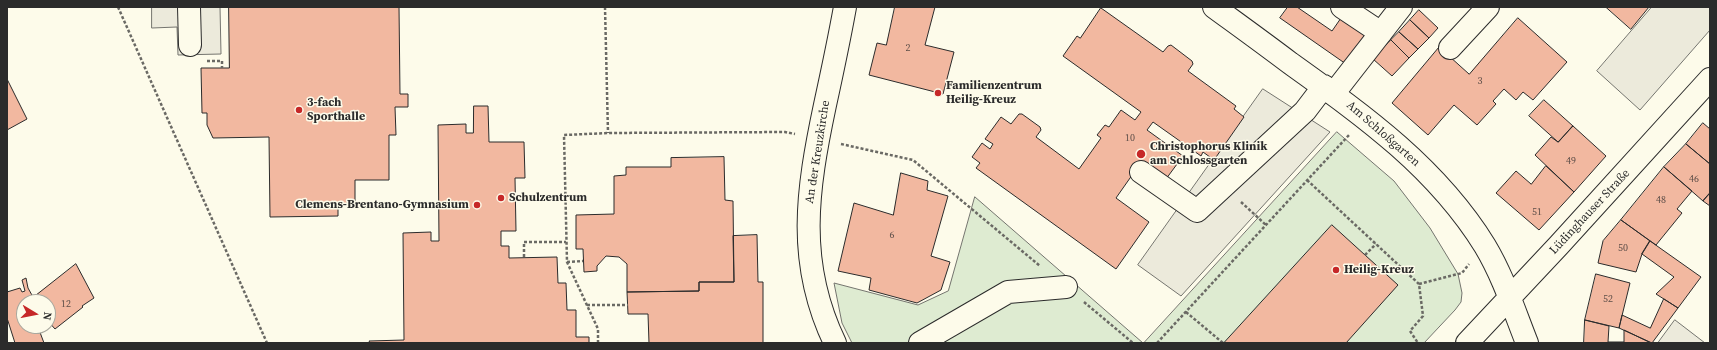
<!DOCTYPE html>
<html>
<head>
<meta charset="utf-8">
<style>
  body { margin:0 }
  #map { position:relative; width:1717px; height:350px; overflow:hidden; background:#fdfbea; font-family:"Source Serif 4",serif }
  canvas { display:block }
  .frame { position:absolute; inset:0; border:8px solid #2b2b2b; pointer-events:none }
  .north { position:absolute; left:16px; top:294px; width:40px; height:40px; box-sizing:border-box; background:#fdfbea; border:1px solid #a9a89e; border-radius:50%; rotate:100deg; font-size:11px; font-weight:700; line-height:16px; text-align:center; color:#2b2b2b }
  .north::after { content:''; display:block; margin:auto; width:14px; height:18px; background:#c62828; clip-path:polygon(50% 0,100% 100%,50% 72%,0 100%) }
</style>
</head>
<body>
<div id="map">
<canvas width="1717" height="350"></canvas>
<div class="frame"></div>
<div class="north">N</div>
</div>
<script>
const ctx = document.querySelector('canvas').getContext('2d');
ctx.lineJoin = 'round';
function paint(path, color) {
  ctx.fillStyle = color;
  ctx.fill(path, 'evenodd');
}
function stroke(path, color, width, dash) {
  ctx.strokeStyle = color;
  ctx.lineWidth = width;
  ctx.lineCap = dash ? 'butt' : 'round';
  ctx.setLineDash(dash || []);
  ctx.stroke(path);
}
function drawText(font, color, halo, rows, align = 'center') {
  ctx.font = font + ' "Source Serif 4",serif';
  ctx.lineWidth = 3;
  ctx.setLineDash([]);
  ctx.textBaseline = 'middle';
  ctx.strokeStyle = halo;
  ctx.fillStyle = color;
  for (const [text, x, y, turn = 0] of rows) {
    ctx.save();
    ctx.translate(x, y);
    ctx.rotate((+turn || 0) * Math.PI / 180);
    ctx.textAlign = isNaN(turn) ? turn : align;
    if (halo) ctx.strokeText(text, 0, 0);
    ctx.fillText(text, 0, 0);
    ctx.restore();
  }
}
const green = new Path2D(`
  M1337,132L1394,181L1430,228L1458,274L1462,293L1461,302L1455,310L1424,343H1144Z
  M975,197L1143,343H852L842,323L834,283L918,305L948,291Z`);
paint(green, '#deebd1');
stroke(green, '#74746e', 1);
const parking = new Path2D(`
  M152,7H220L221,54L178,55L177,27L152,28Z
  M1652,7H1710V30L1640,110L1597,71Z
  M1263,89L1330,132L1181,296L1138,265Z
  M1675,320L1705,343H1658Z`);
paint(parking, '#eceadb');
stroke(parking, '#74746e', 1);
const building = new Path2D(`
  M229,7H399L400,94H408V107H395L396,135H389V180H355V203L338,204V216L270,217L269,137L213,138L207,125V113H202L201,68H229Z
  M895,7H935L925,45L954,52L943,94L869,75L877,43L886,45Z
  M1288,7H1297L1332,31L1341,18L1366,35L1346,64L1280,18Z
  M1606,7H1649L1631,29Z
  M1101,8L1163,52L1168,46L1171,45L1192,61L1193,64L1188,71L1236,106L1234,109L1244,117L1214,160L1203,152L1201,156L1153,122L1147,130L1183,156L1166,179L1142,161L1116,198L1149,222L1116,269L976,168L980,163L972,157L982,143L990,149L993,144L985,139L1001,117L1011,124L1019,114H1022L1040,127L1041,130L1036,137L1079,169L1101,138L1097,135L1105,125L1109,127L1121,110L1135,120L1141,112L1063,56L1077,36L1080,38Z
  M1419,10L1438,28L1429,38L1410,20Z
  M1518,18L1567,62L1533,100L1523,92L1516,100L1504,89L1493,101L1496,104L1477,125L1454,105L1428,135L1392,103L1439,47L1469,74Z
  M1410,20L1429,38L1418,49L1399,32Z
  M1399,32L1418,49L1409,58L1391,40Z
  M1391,40L1409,58L1392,76L1373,59Z
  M7,79L27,119L7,130Z
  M1544,100L1573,126L1558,142L1529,116Z
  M474,106H488L489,142H524L525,178H515L516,231H501V246H509V258L557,257L558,283H566L567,310H576V337H589V343H370L369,341L404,340L403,233L431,232V241H439L438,125L466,124V133H473Z
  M1703,123L1710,129V164L1686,144Z
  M1573,126L1606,156L1574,192L1535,155L1551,137L1558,142Z
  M1686,144L1710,164V193L1703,201L1664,167Z
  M724,157L725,200L733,201L734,282H699V291L627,292V264L619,257L606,256L597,266V271L584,272L583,249H576V215L614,214V176L626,175V167H671V158Z
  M1546,166L1574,192L1539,230L1496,193L1516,171L1531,184Z
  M1664,167L1692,191L1677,209L1682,213L1656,245L1621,220Z
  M901,173L928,181L927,190L948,196L931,256L950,262L941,290L917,303L869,290L871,278L838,271L854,203L893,215Z
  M1710,193V206L1703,201Z
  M1621,220L1650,241L1642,254L1636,272L1598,263L1603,241Z
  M1332,225L1398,285L1346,343H1224Z
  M757,235L758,282H763V343H649L648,314H628L627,292L699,291V282H734L733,236Z
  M1650,241L1701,277L1678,308L1656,294L1674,277L1642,254Z
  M76,264L94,298L82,306L83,307L55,329L48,321V302H24V326H40L38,327L44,343H15L7,318V292L20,288L22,292L25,291L22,280L26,278L28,288L33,297Z
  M1596,274L1630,283L1619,328L1585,320Z
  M1664,299L1678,308L1652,343L1619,328L1622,315L1650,328Z
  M1585,320L1609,326L1608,342H1624V330L1651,343H1584Z`);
paint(building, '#f2b8a0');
stroke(building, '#2b2b2b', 1);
const minor = new Path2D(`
  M189,7L190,45
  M1214,7C1240,26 1265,44 1290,63C1364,116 1436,167 1485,246C1503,276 1514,310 1527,343
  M1342,7L1381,33
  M1450,48L1488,7
  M1334,93L1401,7
  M1141,172L1197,211L1305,111L1324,86
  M835,343C796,262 807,190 825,105C832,73 839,40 845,7
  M920,343L1008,292L1066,287
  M1467,343L1559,245L1710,79`);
stroke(minor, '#2b2b2b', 24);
stroke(new Path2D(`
  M118,7L267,343
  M605,7L608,133
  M207,61H222V68
  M841,144L913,160L1040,266
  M1307,180L1419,284L1423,316L1410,331L1418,343
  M1241,202L1266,225
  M1365,255L1376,244
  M524,257V242H566
  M567,262L583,261
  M1419,284L1462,273L1469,264
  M1084,302L1133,343
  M587,305H628
  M1186,312L1223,343
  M598,343V329L567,262L564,135L608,133L785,132L795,134
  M1157,343L1349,135`), '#6a6964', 2.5, [3, 2]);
stroke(minor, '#fdfbea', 22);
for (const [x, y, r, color] of [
  [938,93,4,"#c62828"],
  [299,110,4,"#c62828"],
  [1141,154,5,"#c62828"],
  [501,198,4,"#c62828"],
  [477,205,4,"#c62828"],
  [1336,270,4,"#c62828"]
]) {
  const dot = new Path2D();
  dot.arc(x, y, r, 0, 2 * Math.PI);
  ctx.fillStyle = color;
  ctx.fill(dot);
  stroke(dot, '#fdfbea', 1.5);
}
drawText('10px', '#5d4e48', null, [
  ["2",908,48],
  ["3",1480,81],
  ["10",1130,138],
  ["49",1571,161],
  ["46",1694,179],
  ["48",1661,200],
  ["51",1537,212],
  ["6",892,235],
  ["50",1623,248],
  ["52",1608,299],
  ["12",66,304]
]);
drawText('bold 12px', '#2b2b2b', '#fdfbea', [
  ["Familienzentrum",946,86],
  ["Heilig-Kreuz",946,100],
  ["3-fach",307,103],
  ["Sporthalle",307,117],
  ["Christophorus Klinik",1150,147],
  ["am Schlossgarten",1150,161],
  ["Schulzentrum",509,198],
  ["Clemens-Brentano-Gymnasium",469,205,"right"],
  ["Heilig-Kreuz",1344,270]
], 'left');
drawText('12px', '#2b2b2b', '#fdfbea', [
  ["Am Schloßgarten",1383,134,41],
  ["An der Kreuzkirche",818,152,-81],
  ["Lüdinghauser Straße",1590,212,-47]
]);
</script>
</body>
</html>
